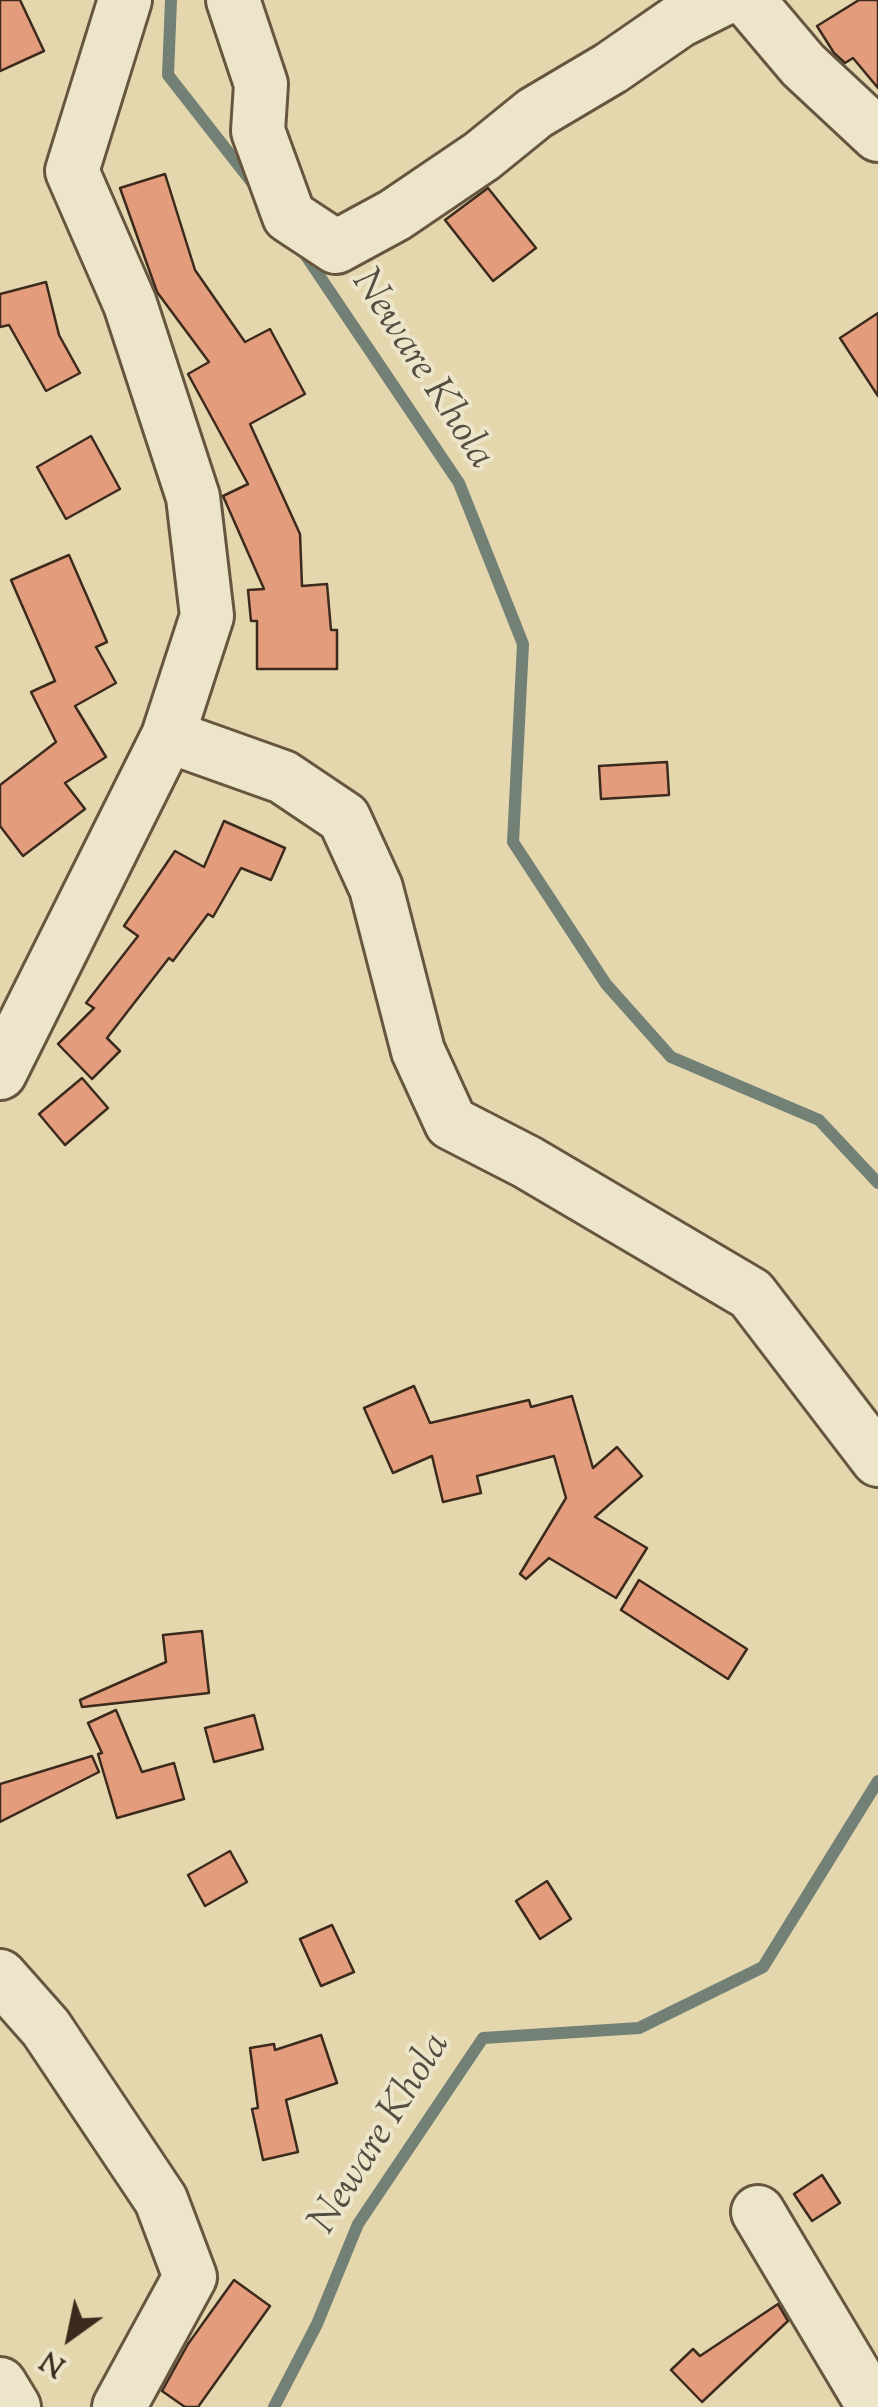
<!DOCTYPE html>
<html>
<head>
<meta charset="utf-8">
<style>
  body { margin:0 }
  #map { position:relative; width:878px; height:2407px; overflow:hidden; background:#e4d7ae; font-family:"Sorts Mill Goudy",serif }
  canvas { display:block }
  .north { position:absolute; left:20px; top:2287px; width:100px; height:100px; -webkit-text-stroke:8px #ede5ca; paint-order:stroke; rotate:213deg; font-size:28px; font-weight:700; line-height:40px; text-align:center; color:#3c2b1c }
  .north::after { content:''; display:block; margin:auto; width:35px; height:45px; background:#3c2b1c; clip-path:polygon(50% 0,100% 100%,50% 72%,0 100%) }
</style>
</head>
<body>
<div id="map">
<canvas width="878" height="2407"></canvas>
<div class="north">N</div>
</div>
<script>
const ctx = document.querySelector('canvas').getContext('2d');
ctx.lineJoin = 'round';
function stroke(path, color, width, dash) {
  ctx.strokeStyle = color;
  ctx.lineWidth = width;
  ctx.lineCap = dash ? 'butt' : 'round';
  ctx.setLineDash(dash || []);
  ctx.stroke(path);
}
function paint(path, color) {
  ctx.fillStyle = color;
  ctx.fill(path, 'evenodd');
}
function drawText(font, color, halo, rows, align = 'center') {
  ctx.font = font + ' "Sorts Mill Goudy",serif';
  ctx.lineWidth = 8;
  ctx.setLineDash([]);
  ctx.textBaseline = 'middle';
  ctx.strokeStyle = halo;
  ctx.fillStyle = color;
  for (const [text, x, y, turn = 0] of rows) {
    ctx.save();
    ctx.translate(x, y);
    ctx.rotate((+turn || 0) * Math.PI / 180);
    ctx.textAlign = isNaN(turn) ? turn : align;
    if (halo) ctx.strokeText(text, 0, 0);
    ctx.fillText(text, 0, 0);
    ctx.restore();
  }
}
stroke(new Path2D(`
  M171,0L168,75L254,185
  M302,250L459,483L523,644L513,842L606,984L671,1057L819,1120L878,1183
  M274,2407L317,2324L358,2224L483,2038L639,2028L763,1967L878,1781`), '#738075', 12);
const building = new Path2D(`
  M0,0H20L44,51L0,71Z
  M859,0H878V88L853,58L845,63L834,53L817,26Z
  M165,174L195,270L245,342L270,329L305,394L250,424L300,534L302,586L327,584L331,630H337V669H257V621H251L248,590L264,589L223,496L248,484L188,374L209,362L157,292L120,188Z
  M488,188L536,248L493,281L445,220Z
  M46,282L59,335L80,373L46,391L9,325L0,327V294Z
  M878,313V396L840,338Z
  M91,436L120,489L66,519L37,467Z
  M69,555L107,642L96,647L116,683L75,706L106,757L65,783L85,809L23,856L0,826V785L56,742L31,692L55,681L11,580Z
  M667,762L669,795L601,799L599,766Z
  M224,821L285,848L271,880L241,868L213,917L208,914L173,961L169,958L107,1038L120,1051L92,1079L58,1044L94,1008L86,1003L138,936L124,926L175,851L204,867Z
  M82,1078L108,1108L65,1145L39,1114Z
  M414,1386L430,1423L529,1400L531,1407L572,1396L593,1468L617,1447L642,1476L595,1517L647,1548L616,1598L549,1558L526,1579L520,1574L566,1498L554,1456L477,1476L481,1493L443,1502L432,1456L393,1473L364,1408Z
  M639,1580L747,1649L728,1679L621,1610Z
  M202,1631L209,1693L82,1707L80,1700L166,1662L163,1635Z
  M116,1710L142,1772L174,1763L184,1799L117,1818L98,1754L102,1753L88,1723Z
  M254,1715L263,1749L214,1762L205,1728Z
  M92,1756L99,1772L0,1822V1784Z
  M230,1851L247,1882L205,1906L188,1875Z
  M547,1881L571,1919L540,1939L516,1901Z
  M332,1925L354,1972L321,1986L300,1939Z
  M321,2035L337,2083L286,2100L298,2152L263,2160L252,2109L258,2108L250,2048L274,2044L275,2050Z
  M822,2175L840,2203L812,2221L794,2194Z
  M234,2280L270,2306L198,2407H185L162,2391L188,2344Z
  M778,2304L788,2321L702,2402L671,2370L693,2349L700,2356Z`);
paint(building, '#e39d7d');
stroke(building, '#3c2b1c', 2.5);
const minor = new Path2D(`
  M233,0L261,84L258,131L289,216L336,247L395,215L482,156L535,113L611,68L679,21L721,0
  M748,0L803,65L878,135
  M168,736L283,777L344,818L376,888L418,1051L451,1123L527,1162L751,1294L878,1460
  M0,1073L168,736L207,616L193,497L130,304L72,171L125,0
  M0,1976L46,2028L161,2200L190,2277L119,2407
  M758,2212L874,2407
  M0,2384L14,2407`);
stroke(minor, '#665640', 58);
stroke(minor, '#ede5ca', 52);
drawText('italic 40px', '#534e41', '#ede5ca', [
  ["Neware Khola",420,371,57],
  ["Neware Khola",383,2135,-58]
]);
</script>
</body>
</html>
